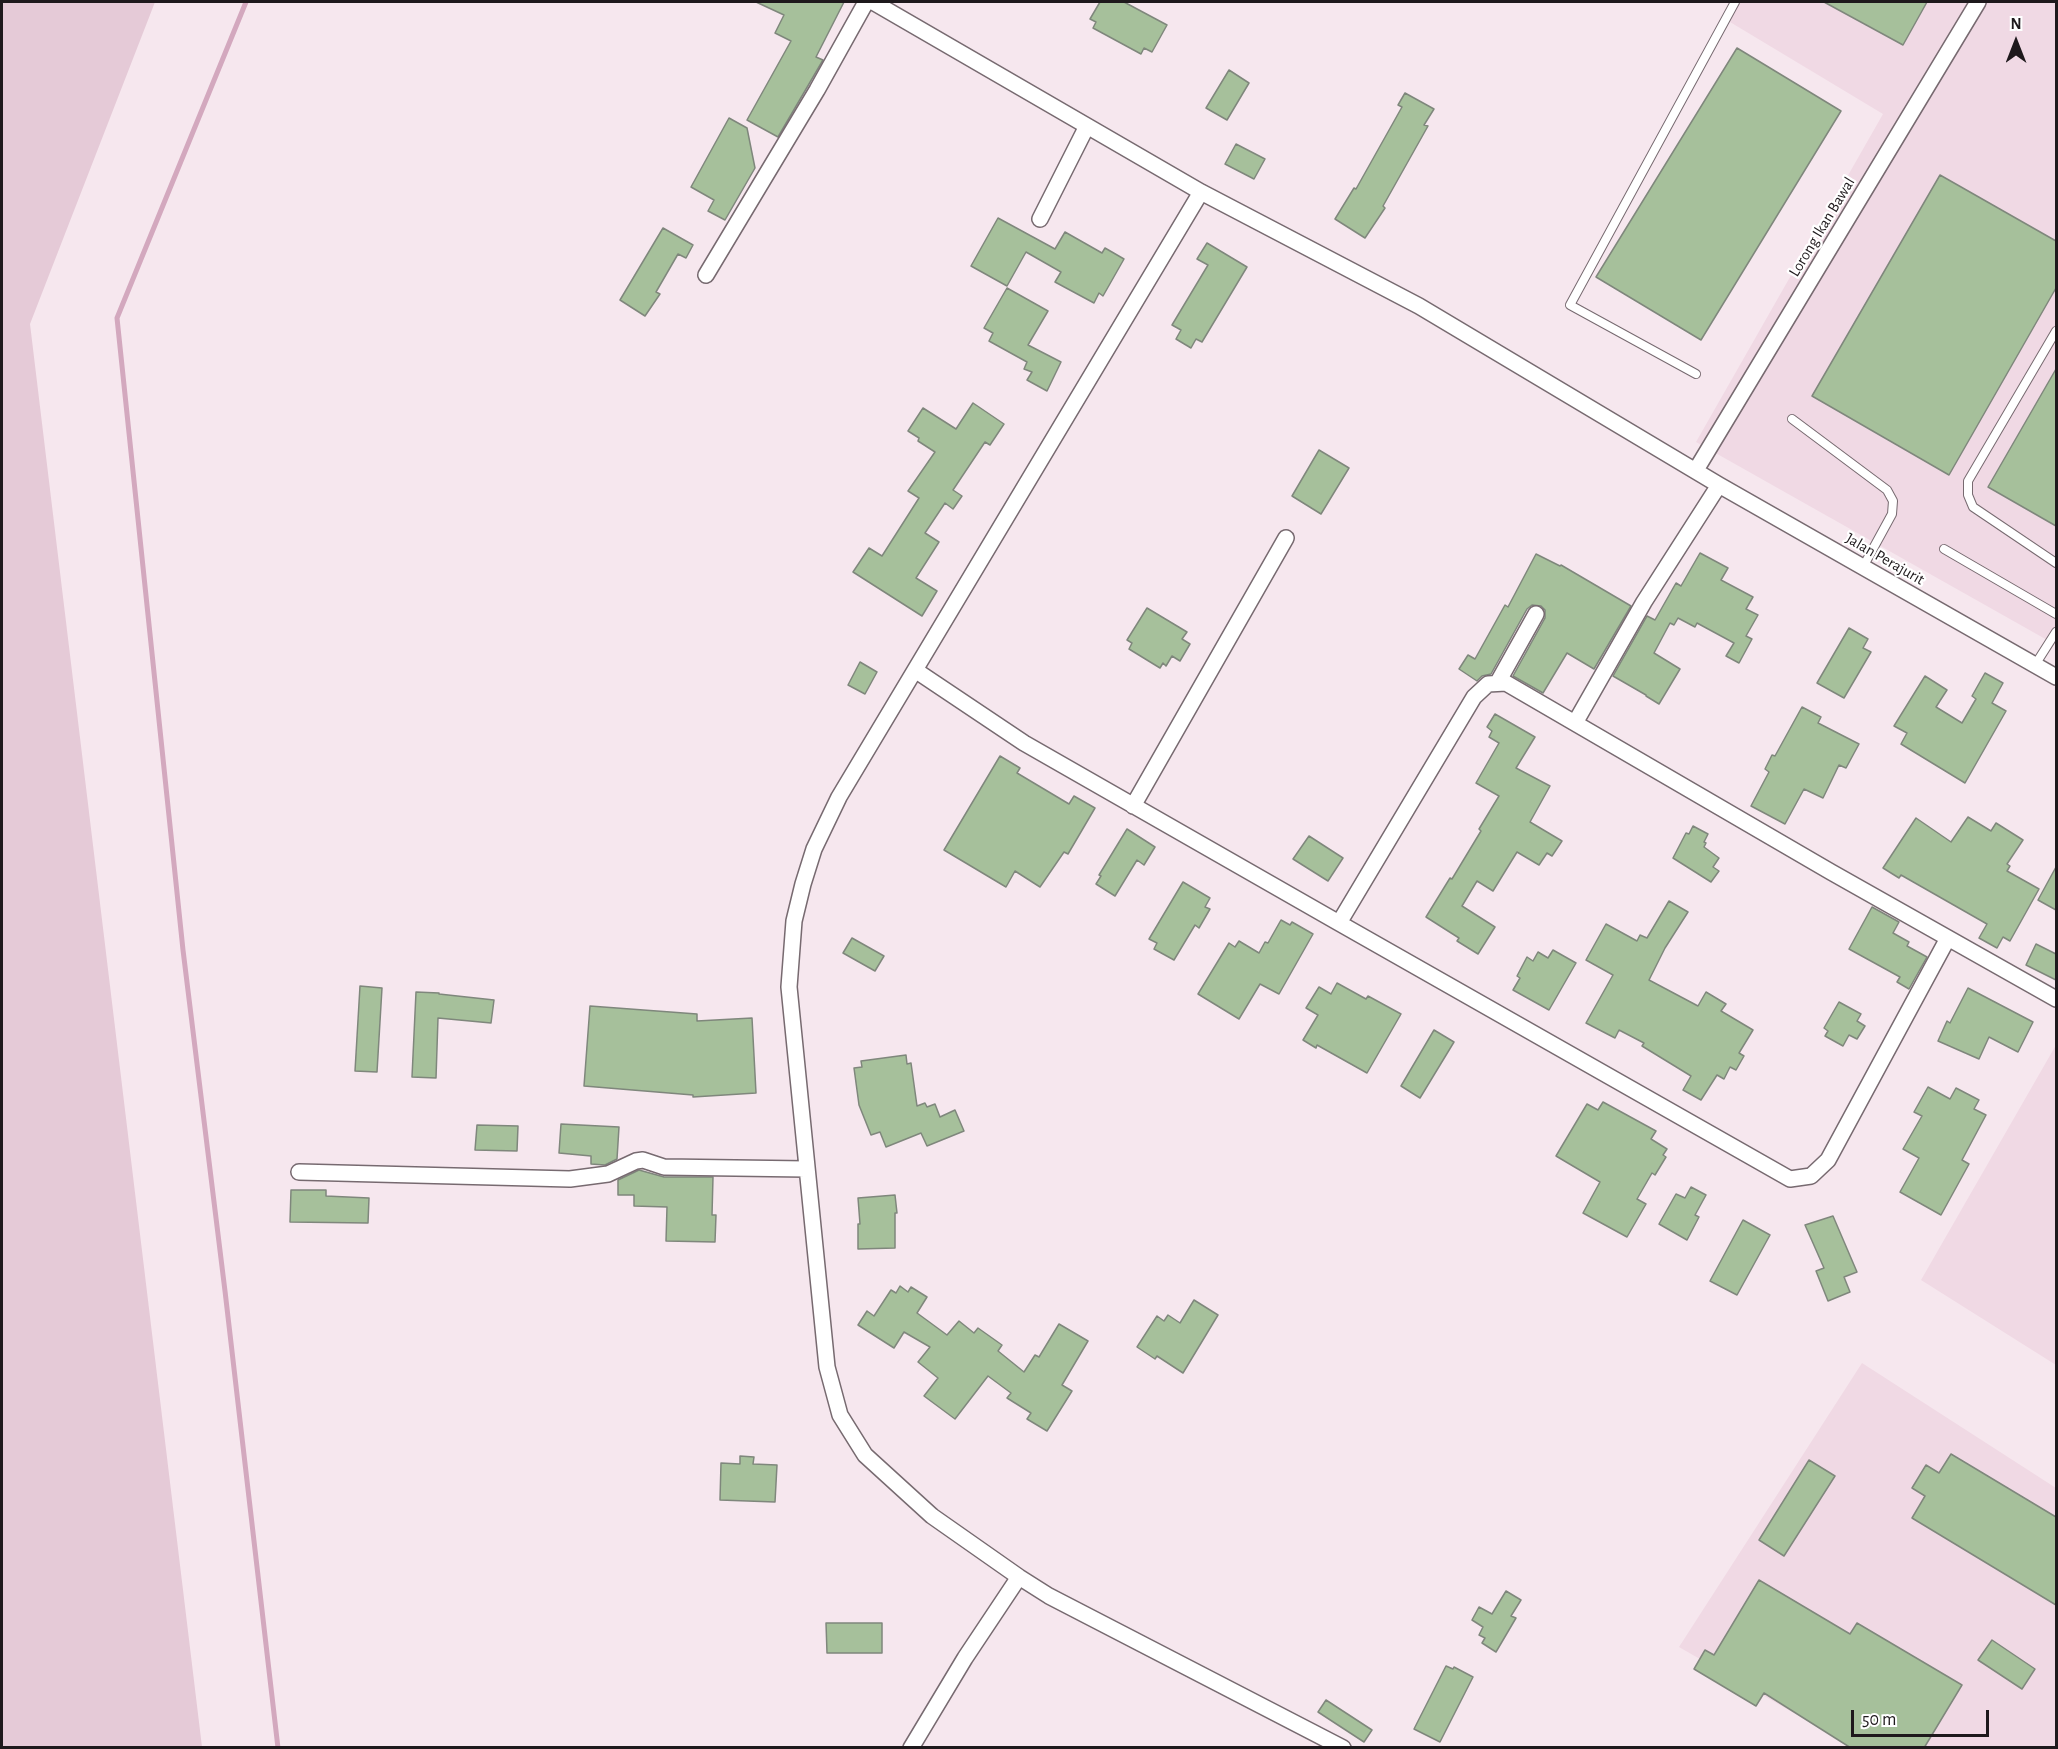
<!DOCTYPE html>
<html>
<head>
<meta charset="utf-8">
<style>
  body { margin:0 }
  #map { position:relative; width:2058px; height:1749px; overflow:hidden; background:#f6e7ee; font-family:"Alegreya Sans",sans-serif }
  canvas { display:block }
  .frame { position:absolute; inset:0; border:3px solid #1e191c; pointer-events:none }
  .north { position:absolute; left:1986px; top:12px; width:60px; height:60px; -webkit-text-stroke:4px #fff; paint-order:stroke; rotate:0deg; font-size:16px; font-weight:700; line-height:24px; text-align:center; color:#1e191c }
  .north::after { content:''; display:block; margin:auto; width:21px; height:27px; background:#1e191c; clip-path:polygon(50% 0,100% 100%,50% 72%,0 100%) }
  .scale { position:absolute; left:1851px; top:1710px; width:138px; height:27px; box-sizing:border-box; border:3px solid #1e191c; border-top:0; padding-left:8px; font-size:18px; line-height:21px; white-space:nowrap; color:#1e191c; -webkit-text-stroke:4px #fff; paint-order:stroke }
</style>
</head>
<body>
<div id="map">
<canvas width="2058" height="1749"></canvas>
<div class="frame"></div>
<div class="north">N</div>
<div class="scale">50 m</div>
</div>
<script>
const ctx = document.querySelector('canvas').getContext('2d');
ctx.lineJoin = 'round';
function paint(path, color) {
  ctx.fillStyle = color;
  ctx.fill(path, 'evenodd');
}
function stroke(path, color, width, dash) {
  ctx.strokeStyle = color;
  ctx.lineWidth = width;
  ctx.lineCap = dash ? 'butt' : 'round';
  ctx.setLineDash(dash || []);
  ctx.stroke(path);
}
function drawText(font, color, halo, rows, align = 'center') {
  ctx.font = font + ' "Alegreya Sans",sans-serif';
  ctx.lineWidth = 4.5;
  ctx.setLineDash([]);
  ctx.textBaseline = 'middle';
  ctx.strokeStyle = halo;
  ctx.fillStyle = color;
  for (const [text, x, y, turn = 0] of rows) {
    ctx.save();
    ctx.translate(x, y);
    ctx.rotate((+turn || 0) * Math.PI / 180);
    ctx.textAlign = isNaN(turn) ? turn : align;
    if (halo) ctx.strokeText(text, 0, 0);
    ctx.fillText(text, 0, 0);
    ctx.restore();
  }
}
paint(new Path2D(`
  M1735,2H2056V645L1696,442L1883,114L1725,19Z
  M2056,1045V1365L1921,1280Z
  M1862,1363L2056,1488V1747H1853L1679,1647Z`), '#f0d9e4');
paint(new Path2D(`
  M2,2H155L30,324L202,1747H2Z`), '#e5cad7');
stroke(new Path2D(`
  M246,2L117,318L183,950L225,1291L278,1748`), '#d3a8be', 5);
const building = new Path2D(`
  M756,2H844L816,57L823,60L778,137L747,120L791,41L775,33L784,15Z
  M1100,2H1124L1167,25L1152,52L1144,48L1141,54L1093,28L1096,22L1090,19Z
  M1824,2H1927L1903,45Z
  M1737,48L1841,111L1701,340L1596,277Z
  M1229,70L1249,83L1227,120L1206,108Z
  M1405,93L1434,109L1424,125L1428,126L1383,206L1385,208L1365,238L1335,219L1354,188L1356,189L1402,107L1398,105Z
  M729,118L747,128L755,168L725,220L708,211L714,200L691,187Z
  M1236,144L1265,159L1254,179L1225,164Z
  M1940,175L2056,241V288L1949,475L1812,396Z
  M998,218L1055,249L1065,232L1102,253L1105,248L1124,259L1103,296L1099,293L1094,303L1055,282L1061,272L1026,252L1007,286L971,266Z
  M663,228L693,245L686,258L678,254L656,292L660,294L645,316L620,300Z
  M1207,243L1247,267L1202,342L1196,339L1191,348L1176,339L1181,330L1172,325L1208,265L1197,259Z
  M1007,288L1048,311L1028,345L1061,362L1047,391L1027,380L1032,372L1024,369L1027,362L989,341L993,333L984,328Z
  M2056,369V526L1988,487Z
  M973,403L1004,424L990,445L985,442L953,490L962,496L953,509L945,503L925,533L939,542L916,578L937,591L922,616L853,572L869,548L882,556L919,498L908,491L935,452L918,441L919,438L908,431L923,408L956,429Z
  M1319,450L1349,468L1321,514L1292,496Z
  M1700,553L1728,568L1721,580L1753,597L1746,609L1758,615L1746,636L1752,639L1739,663L1726,656L1734,643L1697,623L1695,627L1678,618L1674,625L1670,623L1654,653L1680,669L1659,704L1646,696V695L1613,676L1647,616L1655,620L1676,583L1681,586Z
  M1536,554L1560,566L1561,565L1631,606L1594,669L1567,653L1543,693L1513,676L1545,618V610L1541,606L1532,605L1527,609L1491,674L1482,676L1477,681L1459,669L1468,655L1475,659L1505,605L1508,607Z
  M1147,608L1187,632L1182,639L1190,644L1180,661L1172,656L1166,666L1163,663L1160,668L1129,649L1132,643L1127,640Z
  M1849,628L1868,639L1863,648L1871,652L1844,698L1817,683Z
  M860,662L877,672L865,694L848,685Z
  M1985,673L2003,683L1992,703L2006,711L1965,783L1901,744L1907,733L1894,726L1925,676L1947,690L1936,707L1962,723L1976,699L1972,696Z
  M1802,707L1821,717L1818,723L1859,744L1846,768L1839,765L1823,798L1804,789L1785,824L1751,806L1769,772L1765,769L1772,755L1775,756Z
  M1495,714L1535,737L1516,768L1550,786L1530,822L1562,841L1552,856L1547,853L1539,865L1517,852L1493,891L1477,881L1462,906L1495,927L1478,954L1457,941L1459,938L1426,917L1450,878L1452,879L1481,831L1479,829L1499,796L1476,783L1499,743L1489,737L1492,731L1487,727Z
  M1000,756L1020,768L1017,773L1069,804L1074,796L1095,808L1068,854L1064,852L1040,887L1015,871L1006,887L944,850Z
  M1968,817L1991,831L1996,823L2023,840L2007,864L2010,866L2007,871L2039,889L2010,941L2003,937L1997,948L1979,938L1987,924L1901,875L1899,878L1883,868L1916,818L1951,842Z
  M1693,826L1708,834L1704,842L1706,843L1704,847L1719,858L1713,867L1719,871L1711,882L1673,858L1686,833L1689,834Z
  M1127,829L1155,847L1144,865L1137,860L1115,896L1096,884L1101,876L1099,875Z
  M1309,836L1343,858L1328,881L1293,859Z
  M2056,867V910L2038,900Z
  M1183,882L1210,898L1205,907L1210,909L1199,928L1195,925L1174,960L1154,949L1157,943L1149,939Z
  M1669,901L1688,912L1665,948L1649,980L1698,1006L1706,992L1726,1004L1721,1011L1753,1030L1739,1053L1744,1056L1736,1070L1730,1067L1724,1079L1717,1075L1701,1100L1683,1090L1691,1076L1642,1046L1644,1043L1619,1030L1615,1038L1586,1023L1613,975L1586,960L1606,924L1637,941L1640,935L1647,938Z
  M1872,907L1899,922L1893,933L1909,942L1907,946L1927,957L1909,989L1897,982L1900,977L1849,949Z
  M1281,920L1290,925L1292,922L1313,934L1279,994L1260,984L1239,1019L1198,994L1229,943L1235,947L1239,941L1259,953L1265,942L1268,943Z
  M852,938L884,956L875,971L843,953Z
  M2036,944L2056,954V980L2026,965Z
  M1553,950L1576,963L1549,1010L1513,990L1520,978L1517,976L1527,957L1533,961L1538,952L1548,958Z
  M1337,983L1366,999L1368,996L1401,1014L1367,1073L1317,1045L1316,1048L1303,1040L1318,1015L1306,1008L1319,987L1331,994Z
  M360,986L382,988L377,1072L355,1071Z
  M1968,988L2033,1022L2018,1052L1989,1037L1979,1059L1938,1041L1947,1021L1950,1023Z
  M416,992L439,993V994L494,1000L491,1023L438,1018L436,1078L412,1077Z
  M1839,1002L1861,1014L1857,1021L1865,1026L1857,1039L1849,1035L1843,1046L1825,1036L1828,1031L1824,1028Z
  M590,1006L697,1014V1021L752,1018L756,1093L693,1097V1095L584,1086Z
  M1434,1030L1454,1042L1420,1098L1401,1086Z
  M906,1055L907,1064L911,1063L917,1106L925,1103L927,1107L935,1104L940,1117L955,1110L964,1131L927,1146L921,1133L886,1147L880,1132L871,1135L859,1105L854,1068L862,1067L861,1061Z
  M1928,1087L1950,1099L1956,1088L1979,1100L1974,1109L1986,1115L1962,1160L1969,1164L1941,1215L1900,1192L1919,1158L1903,1149L1922,1116L1914,1112Z
  M1603,1102L1656,1131L1651,1139L1667,1149L1663,1155L1666,1157L1655,1175L1652,1173L1637,1199L1646,1204L1627,1237L1583,1213L1600,1182L1556,1156L1587,1104L1598,1110Z
  M561,1124L619,1127L617,1159L605,1165L591,1164V1156L559,1153Z
  M477,1125L518,1126L517,1151L475,1150Z
  M639,1170L664,1177H713L712,1215H716L715,1242L666,1241L667,1207L634,1206V1195H618V1180Z
  M1691,1187L1706,1195L1695,1215L1699,1217L1687,1240L1659,1224L1676,1194L1685,1198Z
  M291,1190H326V1196L369,1198L368,1223L290,1222Z
  M895,1195L897,1213H895V1248L858,1249V1224H860L858,1198Z
  M1833,1216L1857,1272L1844,1277L1850,1292L1828,1301L1816,1271L1824,1268L1805,1225Z
  M1743,1220L1770,1235L1737,1295L1710,1281Z
  M900,1286L908,1292L911,1287L927,1297L917,1313L947,1335L959,1321L974,1333L978,1328L1002,1345L998,1351L1024,1372L1035,1355L1039,1357L1059,1324L1088,1341L1062,1385L1072,1391L1047,1431L1027,1419L1031,1413L1007,1398L1011,1393L988,1376L955,1419L924,1396L938,1378L918,1362L930,1347L904,1332L894,1348L858,1325L867,1311L874,1316L891,1290L896,1293Z
  M1194,1300L1218,1315L1183,1373L1157,1356L1155,1359L1137,1347L1157,1316L1164,1321L1168,1315L1180,1323Z
  M1951,1454L2056,1517V1605L1912,1518L1925,1496L1912,1488L1926,1465L1939,1473Z
  M740,1456L754,1457L753,1464L777,1465L775,1502L720,1500L721,1463L740,1464Z
  M1809,1460L1835,1476L1784,1556L1759,1540Z
  M1759,1580L1850,1634L1857,1623L1962,1685L1924,1748H1851L1764,1693L1756,1706L1694,1669L1705,1650L1714,1655Z
  M1506,1591L1521,1600L1511,1616L1516,1618L1496,1652L1482,1643L1485,1638L1479,1635L1483,1627L1472,1620L1479,1607L1492,1614Z
  M826,1623H882V1653H827Z
  M1992,1640L2035,1669L2022,1689L1978,1660Z
  M1446,1666L1453,1669L1454,1667L1473,1677L1440,1742L1414,1729Z
  M1326,1700L1372,1730L1364,1742L1318,1712Z`);
paint(building, '#a6c09b');
stroke(building, '#7f877c', 1.5);
const lane = new Path2D(`
  M2056,331L1968,481V495L1973,507L2056,563
  M1696,374L1570,305L1735,2
  M1792,419L1887,490L1893,501L1892,514L1863,567
  M1944,549L2056,614
  M2035,665L2056,632`);
const street = new Path2D(`
  M873,2L1201,192L1419,306L1719,485L2056,677
  M1201,192L839,797L814,849L803,884L794,921L789,987L827,1367L840,1415L865,1455L932,1516L1019,1577L1049,1596L1343,1748
  M1040,219L1087,126
  M706,275L817,90L866,2
  M1696,470L1978,2
  M915,670L1024,743L1339,923L1474,697L1488,684L1506,683L1831,872L2056,999
  M1498,682L1536,614
  M1575,723L1644,602L1719,485
  M1133,806L1286,538
  M1339,923L1790,1179L1811,1176L1828,1160L1948,938
  M299,1172L570,1179L608,1174L636,1161L643,1160L664,1167L806,1169
  M911,1748L965,1658L1019,1577`);
stroke(lane, '#776a70', 10);
stroke(street, '#776a70', 18);
stroke(lane, '#fff', 8);
stroke(street, '#fff', 15);
drawText('16px', '#1e191c', '#fff', [
  ["Lorong Ikan Bawal",1822,227,-59],
  ["Jalan Perajurit",1885,559,30]
]);
</script>
</body>
</html>
